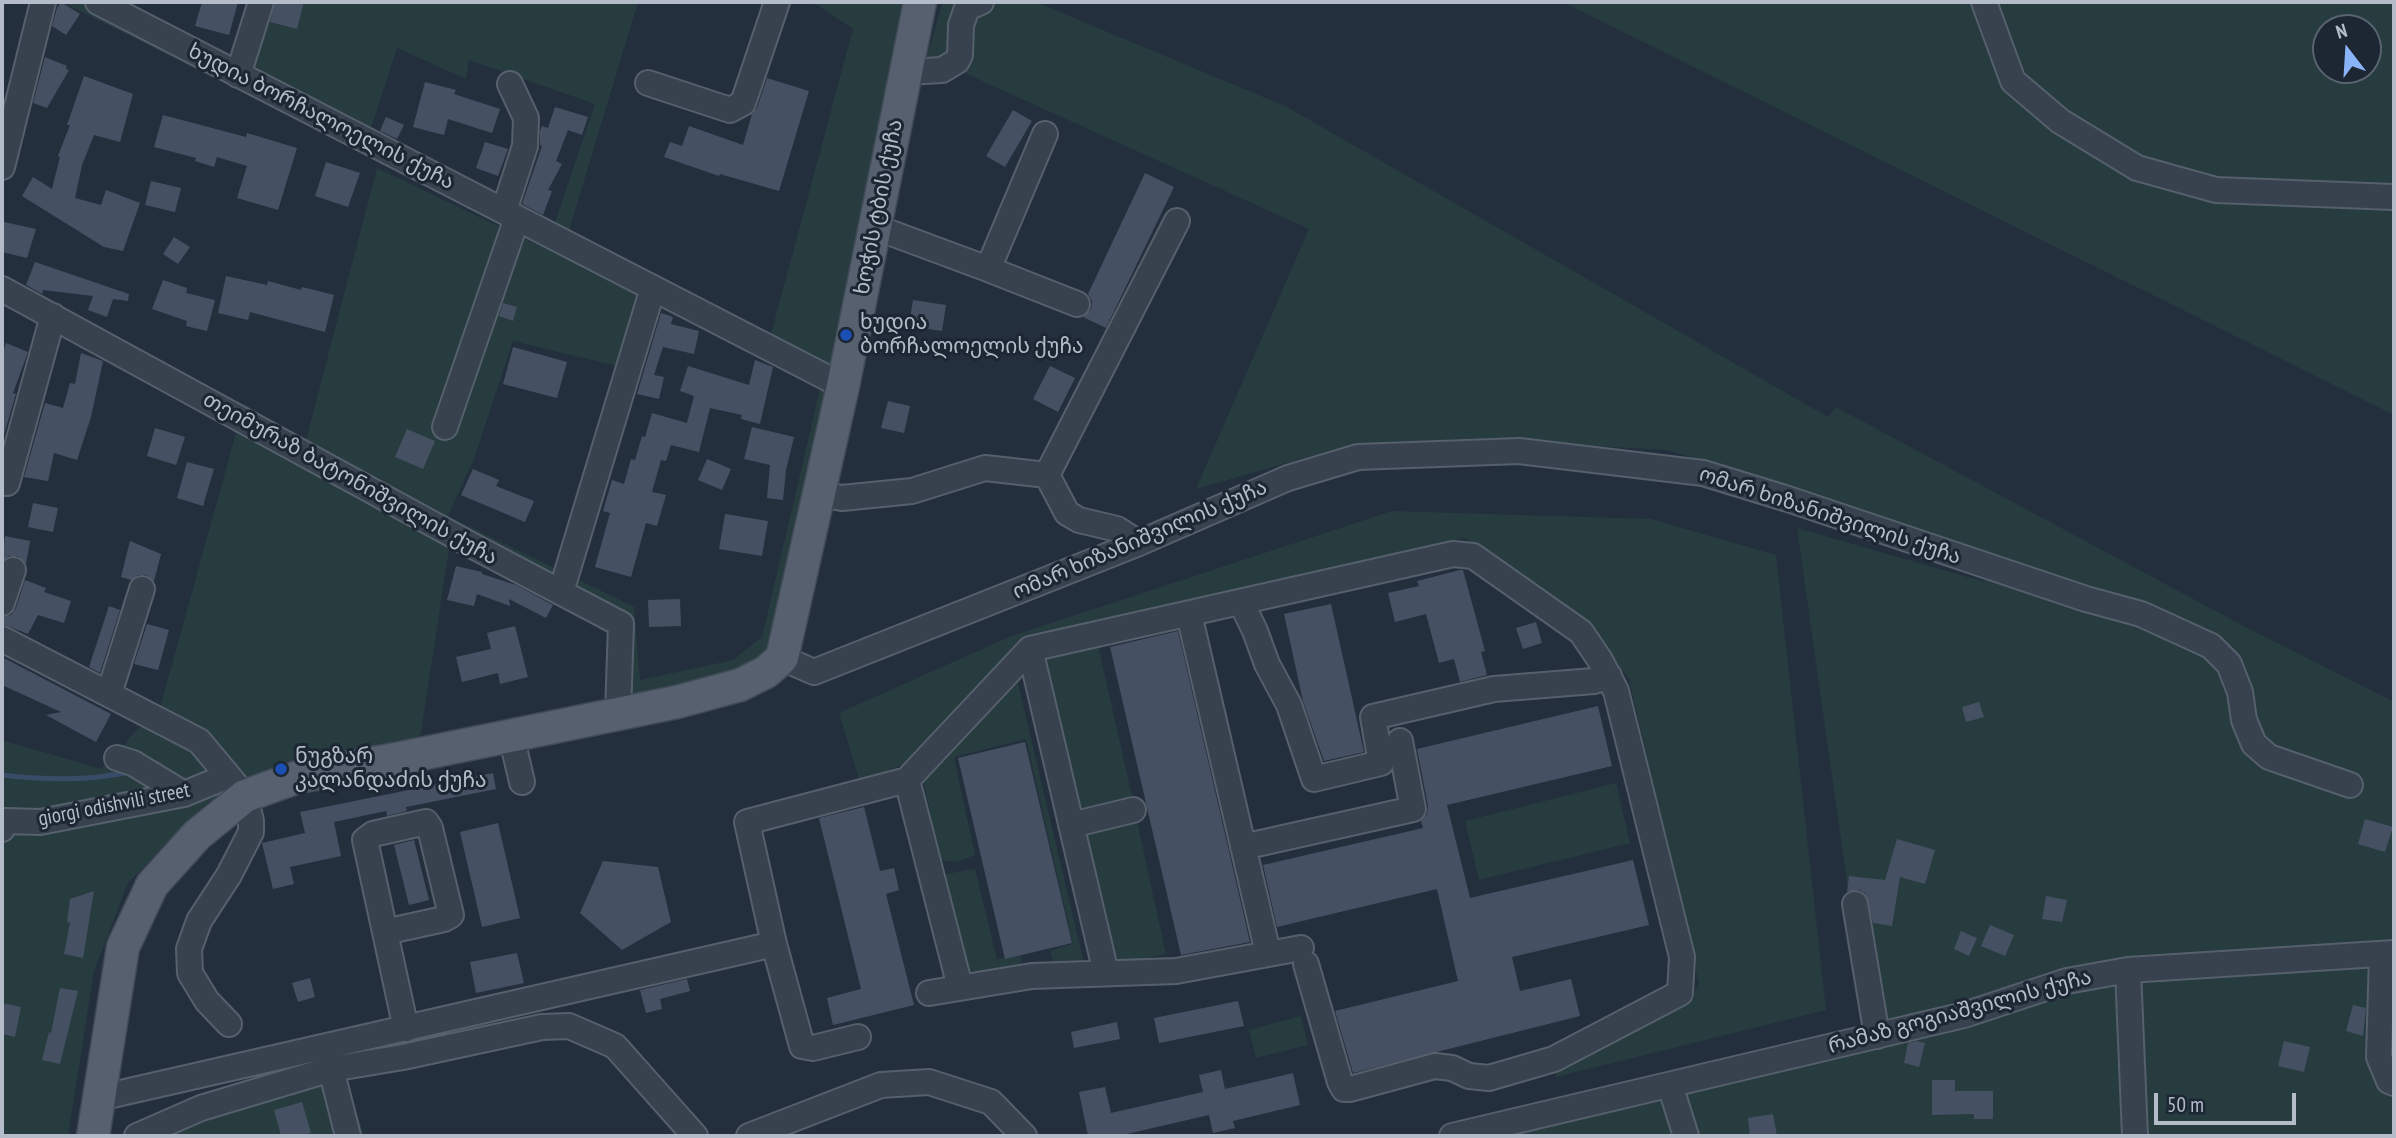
<!DOCTYPE html>
<html>
<head>
<meta charset="utf-8">
<style>
  body { margin:0 }
  #map { position:relative; width:2396px; height:1138px; overflow:hidden; background:#242f3e; font-family:"PT Sans Narrow",sans-serif }
  canvas { display:block }
  .frame { position:absolute; inset:0; border:4px solid #b4bcc9; pointer-events:none }
  .north { position:absolute; left:2312px; top:14px; width:70px; height:70px; box-sizing:border-box; background:#1d2633; border:2px solid #59626f; border-radius:50%; rotate:343deg; font-size:19px; font-weight:700; line-height:28px; text-align:center; color:#b4bcc9 }
  .north::after { content:''; display:block; margin:auto; width:24px; height:32px; background:#8ab4f8; clip-path:polygon(50% 0,100% 100%,50% 72%,0 100%) }
  .scale { position:absolute; left:2154px; top:1093px; width:142px; height:32px; box-sizing:border-box; border:4px solid #b4bcc9; border-top:0; padding-left:9px; font-size:21px; line-height:24px; white-space:nowrap; color:#b4bcc9; -webkit-text-stroke:5px #1d2633; paint-order:stroke }
</style>
</head>
<body>
<div id="map">
<canvas width="2396" height="1138"></canvas>
<div class="frame"></div>
<div class="north">N</div>
<div class="scale">50 m</div>
</div>
<script>
const ctx = document.querySelector('canvas').getContext('2d');
ctx.lineJoin = 'round';
function paint(path, color) {
  ctx.fillStyle = color;
  ctx.fill(path, 'evenodd');
}
function stroke(path, color, width, dash) {
  ctx.strokeStyle = color;
  ctx.lineWidth = width;
  ctx.lineCap = dash ? 'butt' : 'round';
  ctx.setLineDash(dash || []);
  ctx.stroke(path);
}
function drawText(font, color, halo, rows, align = 'center') {
  ctx.font = font + ' "PT Sans Narrow","Noto Sans Georgian",sans-serif';
  ctx.lineWidth = 6;
  ctx.setLineDash([]);
  ctx.textBaseline = 'middle';
  ctx.strokeStyle = halo;
  ctx.fillStyle = color;
  for (const [text, x, y, turn = 0] of rows) {
    ctx.save();
    ctx.translate(x, y);
    ctx.rotate((+turn || 0) * Math.PI / 180);
    ctx.textAlign = isNaN(turn) ? turn : align;
    if (halo) ctx.strokeText(text, 0, 0);
    ctx.fillText(text, 0, 0);
    ctx.restore();
  }
}
paint(new Path2D(`
  M62,2H119L246,66L269,2H638L568,234L771,334L853,29L817,5L803,2H903L806,516L775,654L749,670L627,697V616L449,549L420,739L267,772L205,805L128,883L94,971L68,1136H2V740L101,769L161,704L244,404L306,440L377,168L546,249L595,104L469,60L466,79L397,48L363,153ZM641,295L820,389L762,637L733,660L640,680L634,607L448,516L474,459L513,341L621,367Z
  M974,2H1036L1287,107L1828,417L1836,407L2236,622L2394,702V1136H1496L1870,1045L1797,528L1985,582L1981,556L1789,488L1668,450L1458,439L1339,448L1196,489L1309,229L927,56L942,4Z
  M1563,2H2394V415ZM2326,28H2368V70H2326Z
  M1392,511L1651,519L1776,555L1826,1010L1556,1077L1558,1065L1689,1002L1699,984L1629,679L1575,613L1464,538L1022,642L904,764L860,782L839,713L1009,637Z
  M1098,645L1132,796L1077,809L1042,658Z
  M1017,679L1083,959L1078,966L1054,965L1050,951L1073,944L1026,739L954,757L975,855L956,862L940,860L923,778Z
  M1616,783L1630,843L1479,880L1465,821Z
  M1137,821L1166,954L1107,967L1078,834Z
  M975,869L997,959L1021,956V966L972,972L964,967L944,880L946,874Z
  M1301,1016L1308,1045L1256,1058L1249,1030Z
  M345,1073L364,1136H172L216,1115Z`), '#263c3f');
stroke(new Path2D(`
  M2,775C44,780 89,781 130,772`), '#394c67', 5);
paint(new Path2D(`
  M61,2L80,14L66,35L52,26L57,8Z
  M202,2H238L229,35L195,26Z
  M275,2H304L297,29L270,22Z
  M45,57L67,66L66,69L69,70L47,108L33,103Z
  M84,76L133,94L120,142L94,135L82,165L75,198L101,205L106,190L140,203L123,251L104,247L22,196L33,177L52,189L60,157L58,156L70,125H67Z
  M767,78L809,91L779,191L720,174L719,176L664,157L670,142L682,146L689,126L743,145L752,114L757,108Z
  M425,82L456,90L454,94L500,109L492,133L448,119L444,135L413,127Z
  M555,107L588,117L582,135L568,130L556,161L562,164L548,190L552,191L543,215L522,204L542,146L540,145V131L542,126L548,128Z
  M1013,110L1032,121L1005,167L986,156Z
  M163,115L246,137L247,133L297,148L278,210L237,198L247,166L217,157L214,167L195,161L196,158L154,147Z
  M386,117L404,125L397,139L380,131Z
  M485,142L508,149L498,176L476,168Z
  M326,162L360,173L348,207L315,196Z
  M1145,173L1174,187L1106,328L1083,317L1091,309L1092,301L1088,294Z
  M151,181L181,188L175,212L145,205Z
  M4,222L36,229L27,258L2,252Z
  M174,237L190,247L178,264L163,254Z
  M35,262L129,294L128,301L113,299L107,317L88,310L93,296L43,290L42,294L26,285Z
  M226,276L267,285L268,281L301,290L302,287L334,295L325,332L250,312L248,320L218,313Z
  M163,280L187,288L186,293L215,300L207,331L186,326L187,321L152,309Z
  M913,300L946,305L942,331L909,326Z
  M503,303L517,307L513,321L499,316Z
  M661,313L673,317L671,324L699,331L694,354L663,347L654,375L664,377L659,399L637,394Z
  M6,343L28,352L13,393L16,394L2,441V355Z
  M513,347L567,362L557,398L503,384Z
  M81,353L103,361L91,417L77,460L54,453L48,481L24,477L45,403L63,408L70,383L75,384Z
  M755,360L773,367L760,424L741,419L742,415L710,408L699,452L671,445L666,461L661,460L652,492L666,495L657,526L646,523L631,577L595,567L610,513L603,511L612,480L624,484L631,459L635,460L642,436L645,437L652,413L687,423L694,396L680,391L688,366L749,385Z
  M1050,366L1075,378L1058,412L1033,399Z
  M888,401L910,406L904,433L881,428Z
  M752,427L794,437L786,470L783,500L767,498L770,465L744,459Z
  M155,428L185,437L176,465L147,456Z
  M407,429L435,441L423,469L395,457Z
  M707,459L731,469L722,490L698,480Z
  M187,462L214,469L203,506L177,498Z
  M473,469L499,480L496,486L534,501L525,522L461,495Z
  M33,503L58,508L53,532L28,527Z
  M725,514L768,521L762,556L719,549Z
  M5,536L30,541L26,564L17,556H9L2,561Z
  M130,541L161,554L154,581L146,575H138L131,580L121,577Z
  M456,566L482,572V574L516,585L553,605L546,618L509,599L510,606L477,594L474,606L447,600Z
  M1460,570H1463L1485,651L1481,652L1487,675L1460,682L1454,659L1439,663L1426,614L1395,622L1388,593L1419,586L1417,581Z
  M25,580L46,588L44,592L71,601L64,623L38,615L28,634L2,624V617L11,615L16,608Z
  M680,599L681,626L649,627L648,600Z
  M1331,604L1364,752L1324,761L1303,701L1284,614Z
  M109,606L120,610L100,673L89,667Z
  M1536,622L1542,643L1523,649L1516,628Z
  M147,624L169,630L158,670L134,664Z
  M515,626L528,677L500,684L498,673L462,682L456,657L491,649L487,633Z
  M1178,631L1250,942L1181,955L1110,647Z
  M2,657L111,714L96,742L46,715L61,712L2,685Z
  M1979,702L1984,717L1966,722L1962,707Z
  M1598,706L1612,766L1447,805L1470,898L1633,860L1649,925L1512,957L1520,991L1571,979L1580,1016L1353,1073L1335,1011L1458,981L1437,889L1277,927L1263,865L1423,828L1421,821L1427,814L1428,806L1417,749Z
  M1025,742L1072,943L1005,959L958,758Z
  M493,773L496,789L406,807L407,811L387,816L386,811L334,822L341,856L290,867L294,884L273,889L262,843L305,833L300,812Z
  M864,807L880,871L894,868L899,890L886,894L914,1005L833,1025L827,998L861,989L819,818Z
  M2365,819L2393,827L2385,852L2358,844Z
  M498,823L520,918L482,927L460,832Z
  M1897,839L1935,850L1925,884L1900,877L1892,926L1873,923L1866,894L1860,890L1847,892L1849,876L1885,880Z
  M414,840L429,900L409,905L394,845Z
  M603,861L658,867L671,922L622,950L580,913Z
  M94,891L83,958L64,954L70,923L67,922L70,899Z
  M2046,896L2067,900L2062,922L2042,919Z
  M1990,925L2014,935L2005,956L1981,946Z
  M1961,931L1977,938L1969,956L1954,949Z
  M517,953L524,983L476,993L470,962Z
  M310,978L315,997L298,1002L292,983Z
  M687,979L690,991L660,999L662,1009L646,1013L640,990Z
  M60,988L78,991L60,1064L42,1060L49,1032L51,1033Z
  M1238,1001L1244,1026L1159,1043L1154,1018Z
  M2,1003L21,1007L15,1037L2,1034Z
  M2353,1005L2366,1008L2363,1036L2346,1031Z
  M1117,1022L1120,1039L1074,1048L1071,1032Z
  M1917,1041L1925,1043L1919,1067L1904,1063L1908,1043Z
  M2284,1041L2310,1047L2304,1072L2278,1066Z
  M1221,1070L1225,1089L1293,1073L1300,1105L1233,1121L1235,1128L1213,1133L1209,1115L1118,1136H1088L1079,1092L1105,1087L1111,1113L1203,1092L1199,1075Z
  M1932,1080H1955V1091H1993V1119H1974V1114L1932,1115Z
  M302,1102L311,1133L299,1136H281L274,1110Z
  M1773,1114L1777,1136H1750L1748,1118Z`), '#455162');
const minor = new Path2D(`
  M98,2L843,386
  M1984,2L2013,81L2060,121L2137,168L2216,190L2394,197
  M906,72L942,70L957,61L960,55L961,25L967,8L981,2
  M238,75L261,2
  M648,83L730,110L743,103L777,2
  M2,167L43,2
  M504,211L525,146L526,118L510,84
  M875,227L988,269L1045,134
  M988,269L1077,304
  M2,289L473,546L621,624L618,714
  M445,427L517,218
  M1047,475L1067,513L1079,520L1117,529L1139,543
  M7,483L53,316
  M820,494L842,498L912,491L985,468L1047,475L1177,221
  M561,592L653,288
  M1241,602L1255,631L1267,664L1289,705L1314,779L1381,763L1373,717L1494,689L1594,681L1609,676
  M2,603L13,570
  M1189,614L1268,953
  M2,639L199,741L245,796L251,821V832L229,875L199,921L189,949L190,973L207,1001L229,1024
  M1030,649L1106,973
  M782,658L814,672L1139,543L1288,478L1358,457L1519,451L1703,473L1788,499L2086,599L2141,614L2211,646L2229,664L2240,692L2244,720L2254,744L2269,757L2350,785
  M109,694L142,589
  M511,735L522,782
  M117,758L133,763L184,794
  M907,780L960,987
  M1071,825L1133,810
  M2,829L5,821L40,822L184,794L228,776
  M1243,847L1413,809L1400,741
  M1855,904L1877,1036
  M385,932L444,919L451,915L430,828L426,822L373,834L365,840L406,1029
  M774,944L802,1046L813,1048L858,1037
  M2382,955L2379,1057L2389,1081L2394,1083
  M2128,970L2135,1136
  M929,993L1032,976L1176,971L1301,948
  M331,1069L348,1136
  M1670,1085L1686,1136
  M99,1098L774,944L747,822L907,780L1030,649L1453,554L1473,556L1581,632L1600,660L1616,691L1682,957L1680,993L1554,1059L1489,1078L1469,1076L1452,1068L1435,1066L1350,1089H1344L1340,1082L1306,964
  M137,1136L201,1108L331,1069L403,1057L542,1027L569,1026L615,1046L695,1136
  M749,1136L881,1085L929,1082L991,1102L1024,1136
  M1452,1136L1964,1015L2067,981L2128,970L2394,953`);
const major = new Path2D(`
  M93,1136L123,947L152,885L197,835L245,796L298,777L401,758L677,702L740,685L766,672L782,658L843,386L920,2`);
stroke(minor, '#565f6c', 28);
stroke(major, '#414a57', 35);
stroke(minor, '#38414e', 24);
stroke(major, '#56606e', 32);
for (const [x, y, r, color] of [
  [846,335,7,"#1a4fb4"],
  [281,769,7,"#1a4fb4"]
]) {
  const dot = new Path2D();
  dot.arc(x, y, r, 0, 2 * Math.PI);
  ctx.fillStyle = color;
  ctx.fill(dot);
  stroke(dot, '#1d2633', 2.5);
}
drawText('21px', '#b4bcc9', '#1d2633', [
  ["ხუდია ბორჩალოელის ქუჩა",321,117,27],
  ["ხოჭის ტბის ქუჩა",879,207,-79],
  ["თეიმურაზ ბატონიშვილის ქუჩა",350,479,29],
  ["ომარ ხიზანიშვილის ქუჩა",1830,516,18],
  ["ომარ ხიზანიშვილის ქუჩა",1140,540,-23],
  ["giorgi odishvili street",114,805,-11],
  ["რამაზ გოგიაშვილის ქუჩა",1960,1012,-15]
]);
drawText('21px', '#b4bcc9', '#1d2633', [
  ["ხუდია",860,323],
  ["ბორჩალოელის ქუჩა",860,347],
  ["ნუგზარ",295,757],
  ["კალანდაძის ქუჩა",295,781]
], 'left');
</script>
</body>
</html>
